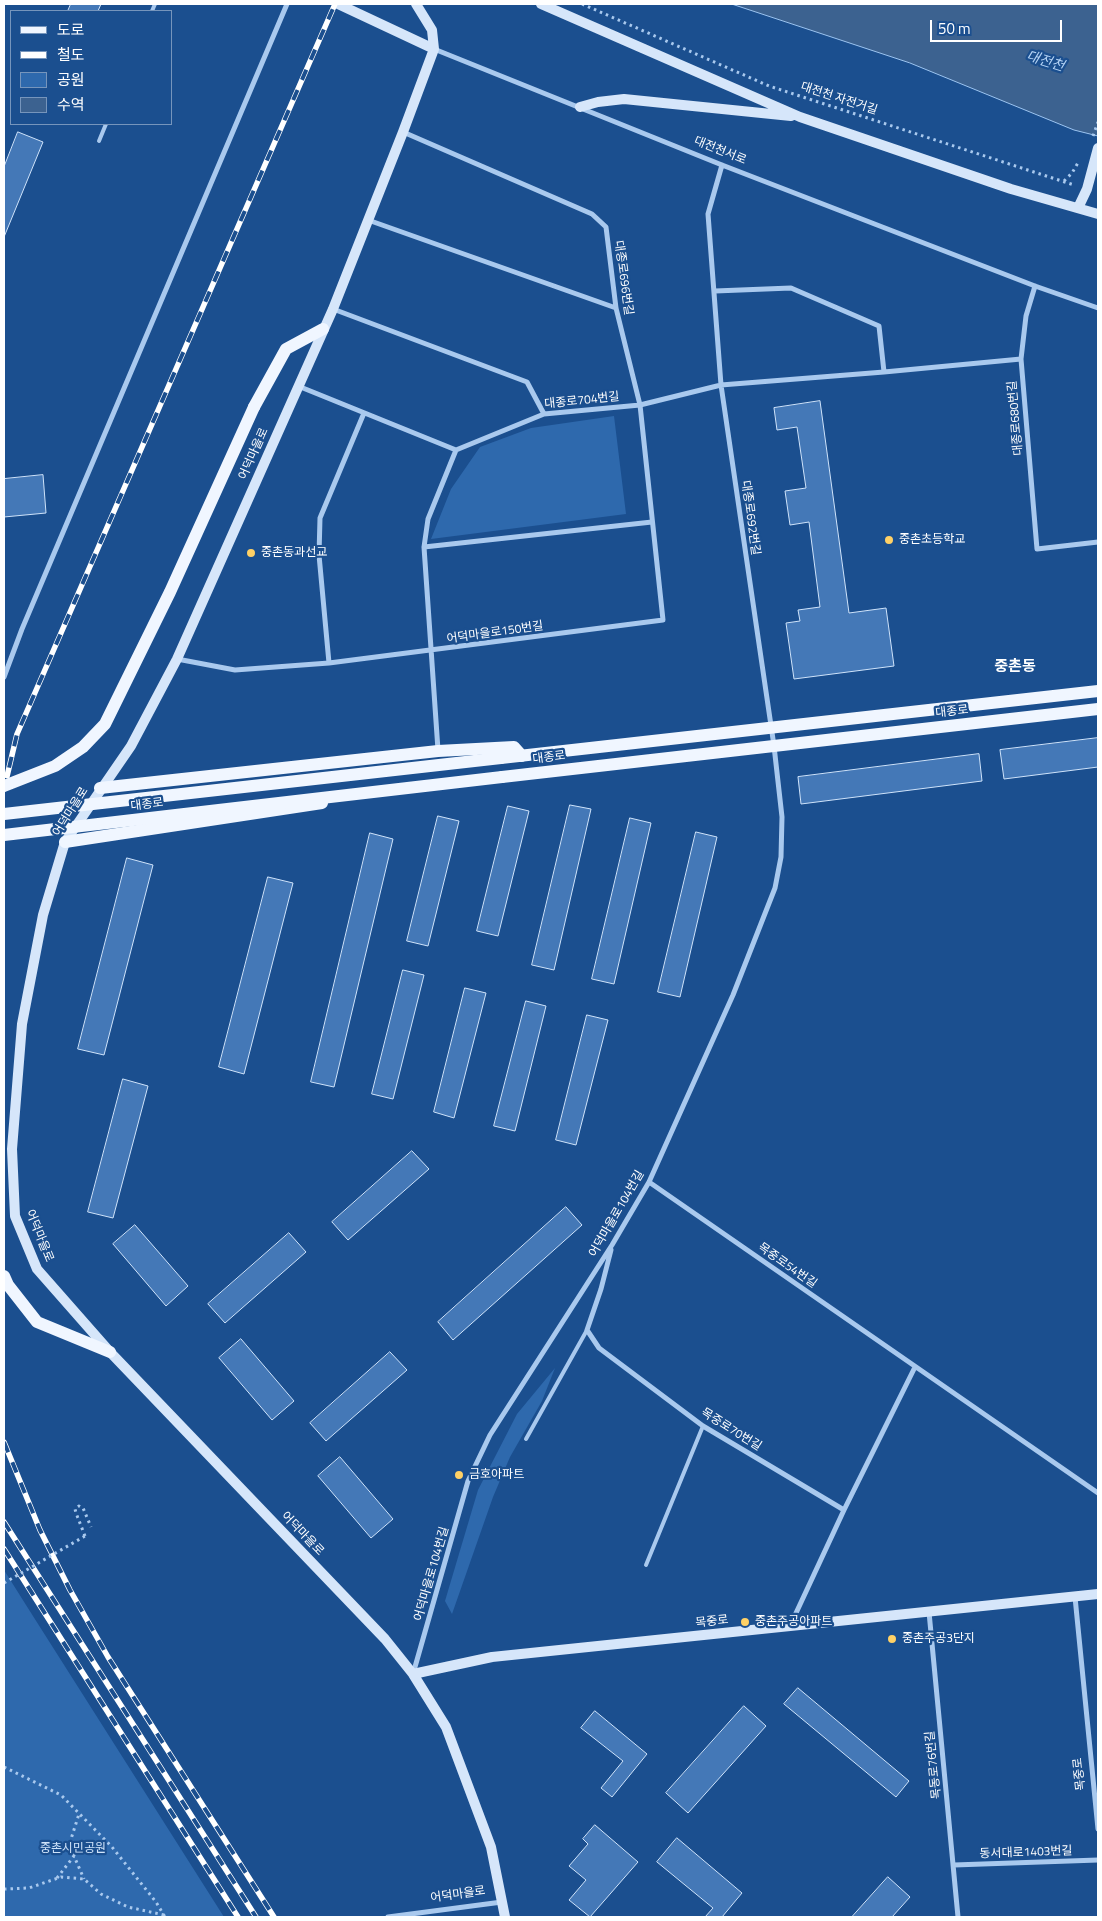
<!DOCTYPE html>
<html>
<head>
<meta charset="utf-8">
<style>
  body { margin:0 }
  #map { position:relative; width:1102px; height:1921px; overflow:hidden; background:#1b4f8f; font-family:"Titillium Web","Noto Sans KR",sans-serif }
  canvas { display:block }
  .frame { position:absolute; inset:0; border:5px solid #fff; pointer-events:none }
  .legend { position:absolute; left:10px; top:10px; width:162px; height:115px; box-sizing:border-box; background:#1b4f8f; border:1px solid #7695bc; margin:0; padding:6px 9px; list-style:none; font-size:15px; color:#fff }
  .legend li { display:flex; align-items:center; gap:10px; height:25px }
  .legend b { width:25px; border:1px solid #7695bc }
  .scale { position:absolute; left:930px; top:20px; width:132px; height:22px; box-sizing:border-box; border:2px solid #fff; border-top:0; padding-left:6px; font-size:15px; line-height:18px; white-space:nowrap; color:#fff; -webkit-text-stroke:4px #1b4f8f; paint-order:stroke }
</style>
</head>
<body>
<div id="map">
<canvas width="1102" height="1921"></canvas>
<div class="frame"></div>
<ul class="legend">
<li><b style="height:6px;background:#f0f6ff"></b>도로</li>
<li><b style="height:6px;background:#fff"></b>철도</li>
<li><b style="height:14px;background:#2e69ad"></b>공원</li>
<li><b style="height:14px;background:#3c6290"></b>수역</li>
</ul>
<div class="scale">50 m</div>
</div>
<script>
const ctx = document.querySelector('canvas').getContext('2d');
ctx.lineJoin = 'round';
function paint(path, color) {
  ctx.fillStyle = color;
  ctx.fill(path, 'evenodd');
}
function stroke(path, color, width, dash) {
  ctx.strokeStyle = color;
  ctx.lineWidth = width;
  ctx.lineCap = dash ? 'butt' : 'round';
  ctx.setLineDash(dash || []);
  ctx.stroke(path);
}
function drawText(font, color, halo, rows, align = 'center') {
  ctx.font = font + ' "Titillium Web","Noto Sans KR",sans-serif';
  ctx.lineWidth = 4.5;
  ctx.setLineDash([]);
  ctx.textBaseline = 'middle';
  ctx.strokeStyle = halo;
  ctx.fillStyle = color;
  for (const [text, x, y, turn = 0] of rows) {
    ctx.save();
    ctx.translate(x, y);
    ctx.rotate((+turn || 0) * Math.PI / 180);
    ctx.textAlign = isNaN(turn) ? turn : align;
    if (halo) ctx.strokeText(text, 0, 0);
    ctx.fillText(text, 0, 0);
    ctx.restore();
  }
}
paint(new Path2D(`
  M614,416L626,514L431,539L451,489L480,447L531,428Z
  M555,1368L542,1401L510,1457L493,1497L452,1614L445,1601L478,1490L517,1414Z
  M4,1570L26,1605L224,1917H4Z`), '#2e69ad');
const water = new Path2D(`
  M732,4H1098V136L1074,130L910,63Z`);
paint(water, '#3c6290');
stroke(water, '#9cc4f0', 1);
const building = new Path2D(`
  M71,4H101L98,11H68Z
  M18,132L43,142L4,237V167Z
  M820,401L849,613L886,608L894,666L794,679L786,623L800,621L798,610L820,607L809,522L790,525L785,491L806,488L797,427L777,430L774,408Z
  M43,475L46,513L4,517V479Z
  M1098,738V767L1004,779L1000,750Z
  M979,754L982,781L801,804L798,777Z
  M570,805L591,809L554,970L532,965Z
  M508,806L529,811L498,936L477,931Z
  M438,816L459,821L428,946L407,941Z
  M630,818L651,823L614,984L592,979Z
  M696,832L717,837L680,997L658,992Z
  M370,833L393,839L334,1087L311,1082Z
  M127,858L153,865L104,1055L78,1049Z
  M268,877L293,883L244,1074L219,1067Z
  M403,970L424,975L393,1099L372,1094Z
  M465,988L486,993L454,1118L434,1112Z
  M526,1001L546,1006L515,1131L494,1126Z
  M587,1015L608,1020L576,1145L556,1140Z
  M123,1079L148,1086L113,1218L88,1212Z
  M412,1151L429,1169L348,1240L332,1222Z
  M566,1207L582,1225L453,1340L438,1322Z
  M135,1225L188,1286L166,1306L113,1244Z
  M289,1233L306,1252L225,1323L208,1304Z
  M241,1339L294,1401L272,1420L219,1358Z
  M390,1352L407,1370L326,1441L310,1423Z
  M340,1457L393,1519L371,1538L318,1476Z
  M798,1688L909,1781L896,1797L784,1704Z
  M744,1706L766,1726L688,1813L666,1793Z
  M595,1711L647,1754L612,1797L601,1788L623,1761L581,1728Z
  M595,1825L638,1862L590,1917L569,1900L586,1880L569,1866L588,1844L583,1839Z
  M677,1838L742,1893L722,1917H705L713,1908L657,1862Z
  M888,1877L910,1897L892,1917H852Z`);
paint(building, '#4478b7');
stroke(building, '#cfe3fa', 1);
stroke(new Path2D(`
  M582,4L769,86L1074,185
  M1093,136L1098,122
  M1064,181L1072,173L1079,161
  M85,1536L76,1513L75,1509L79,1506L83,1508L91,1527
  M4,1767L61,1795L112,1847L156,1902L165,1917
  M74,1856L71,1839L79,1814
  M57,1878L74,1856L84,1879
  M4,1889L29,1888L61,1877L84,1879L101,1894L128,1907L164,1915`), '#a9c9ee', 3, [2.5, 4]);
stroke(new Path2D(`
  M152,11L155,4
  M99,141L106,124
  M526,1439L587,1330
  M646,1565L703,1426`), '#a9c9ee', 4);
stroke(new Path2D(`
  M434,49L722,165L1035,286L1098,308
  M368,220L616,308
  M1035,286L1026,316L1021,359L1037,549L1098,542
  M715,291L791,288L879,326L884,372
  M333,309L527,382L544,414
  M298,386L456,450
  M424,547L652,522
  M177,659L235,670L329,663L663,620L640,405L616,308L606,227L592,214L403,132
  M329,663L319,555L320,518L364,413
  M4,677L22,629L287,4
  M438,750L424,547L428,519L456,450L544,414L640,405L721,385L884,372L1021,359
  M649,1182L1098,1493
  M611,1250L601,1289L587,1330L599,1348L703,1426L844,1510L790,1626
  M844,1510L915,1367
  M1075,1597L1098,1829
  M929,1612L958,1917
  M413,1674L468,1481L490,1435L612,1245L649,1182L733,995L775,888L781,857L782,817L774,746L721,385L708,214L722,165
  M954,1865L1098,1860
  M388,1917L502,1902`), '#a9c9ee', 5);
stroke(new Path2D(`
  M338,4L434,49
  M416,4L432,30L434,49L403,132L333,309L177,659L131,746L65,842L43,915L22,1024L12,1149L15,1216L37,1269L110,1352L385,1639L413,1674L446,1727L491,1847L505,1917
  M541,4L800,117L1011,189L1098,214
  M580,107L598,102L624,99L791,116
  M1078,208L1087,189L1098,148
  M413,1674L492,1657L1098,1594`), '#d6e6fa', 10);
stroke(new Path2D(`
  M254,407L286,349L323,329
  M501,758L1098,691
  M502,777L1098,709
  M100,788L438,751L514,747L522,756
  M65,842L322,803
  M4,1276L8,1285L37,1322L110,1352`), '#f0f6ff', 12);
const rail = new Path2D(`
  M4,789L17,734L335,4
  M4,1442L40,1530L70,1590L108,1657L274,1917
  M4,1522L256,1917
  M4,1549L238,1917`);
stroke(rail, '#fff', 5.5);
stroke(rail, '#1b4f8f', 4, [11]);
stroke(new Path2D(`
  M4,1583L85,1536`), '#a9c9ee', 3, [2.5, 4]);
stroke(new Path2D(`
  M4,786L55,766L83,747L105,724L170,592L254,407
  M4,814L501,758
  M4,835L502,777`), '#f0f6ff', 12);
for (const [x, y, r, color] of [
  [889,540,5,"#ffd166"],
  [251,553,5,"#ffd166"],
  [459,1475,5,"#ffd166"],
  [745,1622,5,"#ffd166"],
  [892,1639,5,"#ffd166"]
]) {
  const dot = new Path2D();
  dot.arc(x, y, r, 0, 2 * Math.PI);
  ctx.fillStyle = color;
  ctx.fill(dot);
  stroke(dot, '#1b4f8f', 2);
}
drawText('12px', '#fff', '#1b4f8f', [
  ["대전천 자전거길",839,99,18],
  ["대전천서로",720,151,22],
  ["대종로696번길",623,278,82],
  ["대종로704번길",582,401,-6],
  ["대종로680번길",1016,418,-95],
  ["어덕마을로",254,454,-66],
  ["대종로692번길",750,518,82],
  ["어덕마을로150번길",495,633,-8],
  ["대종로",952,712,-6],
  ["대종로",549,758,-7],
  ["대종로",147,805,-7],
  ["어덕마을로",71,812,-58],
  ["어덕마을로104번길",617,1214,-60],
  ["어덕마을로",39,1236,68],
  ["목중로54번길",787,1266,35],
  ["목중로70번길",731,1430,32],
  ["어덕마을로",302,1534,46],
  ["어덕마을로104번길",432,1574,-74],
  ["목중로",712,1622,-6],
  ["목동로76번길",934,1765,-96],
  ["목중로",1080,1774,-96],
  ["동서대로1403번길",1026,1853,-2],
  ["어덕마을로",458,1895,-8]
]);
drawText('12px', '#fff', '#1b4f8f', [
  ["중촌초등학교",899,540],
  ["중촌동과선교",261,553],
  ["금호아파트",469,1475],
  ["중촌주공아파트",755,1622],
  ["중촌주공3단지",902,1639]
], 'left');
drawText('12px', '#cfe3fa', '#1b4f8f', [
  ["중촌시민공원",73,1849]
]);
drawText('italic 14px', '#b5d3f5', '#1b4f8f', [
  ["대전천",1045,62,17]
]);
drawText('bold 15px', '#fff', '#1b4f8f', [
  ["중촌동",1015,667]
]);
</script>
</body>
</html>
